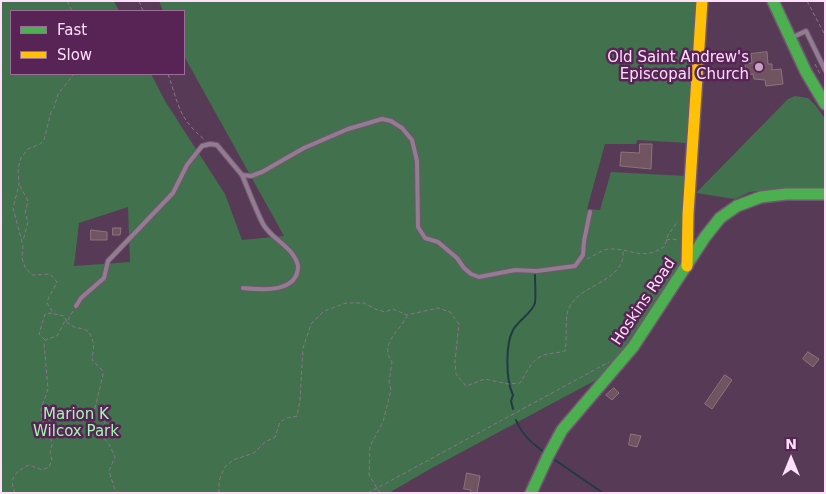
<!DOCTYPE html>
<html>
<head>
<meta charset="utf-8">
<style>
  body { margin:0 }
  #map { position:relative; width:826px; height:494px; overflow:hidden; background:#573b56; font-family:"DejaVu Sans",sans-serif }
  canvas { display:block }
  .frame { position:absolute; inset:0; border:2px solid #ffdffc; pointer-events:none }
  .legend { position:absolute; left:10px; top:10px; width:175px; height:65px; box-sizing:border-box; background:#582455; border:1px solid #9b6f98; margin:0; padding:6px 9px; list-style:none; font-size:15px; color:#ffdffc }
  .legend li { display:flex; align-items:center; gap:10px; height:25px }
  .legend b { width:25px; border:1px solid #9b6f98 }
  .north { position:absolute; left:766px; top:434px; width:50px; height:50px; -webkit-text-stroke:4px #582455; paint-order:stroke; rotate:0deg; font-size:14px; font-weight:700; line-height:20px; text-align:center; color:#ffdffc }
  .north::after { content:''; display:block; margin:auto; width:18px; height:22px; background:#ffdffc; clip-path:polygon(50% 0,100% 100%,50% 72%,0 100%) }
</style>
</head>
<body>
<div id="map">
<canvas width="826" height="494"></canvas>
<div class="frame"></div>
<ul class="legend">
<li><b style="height:6px;background:#4caf50"></b>Fast</li>
<li><b style="height:6px;background:#ffc107"></b>Slow</li>
</ul>
<div class="north">N</div>
</div>
<script>
const ctx = document.querySelector('canvas').getContext('2d');
ctx.lineJoin = 'round';
function paint(path, color) {
  ctx.fillStyle = color;
  ctx.fill(path, 'evenodd');
}
function stroke(path, color, width, dash) {
  ctx.strokeStyle = color;
  ctx.lineWidth = width;
  ctx.lineCap = dash ? 'butt' : 'round';
  ctx.setLineDash(dash || []);
  ctx.stroke(path);
}
function drawText(font, color, halo, rows, align = 'center') {
  ctx.font = font + ' "DejaVu Sans",sans-serif';
  ctx.lineWidth = 5;
  ctx.setLineDash([]);
  ctx.textBaseline = 'middle';
  ctx.strokeStyle = halo;
  ctx.fillStyle = color;
  for (const [text, x, y, turn = 0] of rows) {
    ctx.save();
    ctx.translate(x, y);
    ctx.rotate((+turn || 0) * Math.PI / 180);
    ctx.textAlign = isNaN(turn) ? turn : align;
    if (halo) ctx.strokeText(text, 0, 0);
    ctx.fillText(text, 0, 0);
    ctx.restore();
  }
}
paint(new Path2D(`
  M1,1H114L119,11H11V74H151L165,101L225,194L242,240L284,236L184,56V11H163L159,1H698L687,143L637,140L636,144H605L587,209L600,210L611,172L686,176L687,266L652,308L626,345L638,340L611,372L430,469L389,493H1ZM128,207L130,262L74,266L79,223Z
  M795,96L808,98L816,106L825,119V190L787,188L750,192L735,199L696,193L788,99Z`), '#42714d');
stroke(new Path2D(`
  M513,409L511,401L513,395C506,381 505,345 513,330C518,321 532,313 535,303C536,295 535,284 535,275
  M516,420C522,435 532,443 545,453
  M555,460L603,493`), '#1f3c43', 2);
const building = new Path2D(`
  M767,52L768,64H772V70L781,69L783,84L766,86L765,80L754,79L753,74L746,75L745,64L752,63L751,54Z
  M640,144H652L651,169L620,166L621,152L639,153Z
  M113,228H121L120,235H113Z
  M91,230L107,232V240H91Z
  M808,352L819,359L813,367L803,359Z
  M725,375L732,380L712,409L705,404Z
  M614,388L619,393L612,400L606,395Z
  M631,434L641,436L637,447L629,445Z
  M467,473L480,476L477,493H470L471,490L464,489Z`);
paint(building, '#705560');
stroke(building, '#8f737c', 1);
const lane = new Path2D(`
  M793,37L806,31L825,70
  M242,175C249,191 255,208 263,224C272,240 294,247 298,266C298,293 262,290 243,288
  M76,306L81,298L104,278L108,261L173,193L187,165L202,146L210,144L217,145L242,175L251,176L262,172L304,148L348,129L382,119L391,121L402,128L412,140L417,161L418,227L425,238L438,242L457,258L464,268L471,274L479,277L515,270L537,271L575,266L583,255L584,241L590,212`);
const fast = new Path2D(`
  M773,1L806,72L825,104
  M531,493L548,456L562,430L633,347L705,237L720,218L737,206L761,197L786,194H825`);
const slow = new Path2D(`
  M687,266L688,214L702,1`);
stroke(lane, '#715870', 6);
stroke(fast, '#715870', 14);
stroke(slow, '#715870', 14);
stroke(new Path2D(`
  M67,1L72,11
  M139,1L143,11
  M807,1L825,35
  M815,64L820,74
  M168,74C179,105 178,118 205,140
  M20,186L28,201L25,213L28,222L23,241
  M666,240L672,239L677,240
  M587,259C594,256 602,249 610,249C632,248 642,262 665,246L668,235L678,221
  M73,311L67,322L64,316L54,314L47,303C48,296 54,290 57,282L50,274L32,275L25,267L22,258L23,246L13,208L19,185L18,168L21,158L28,149L40,144L44,140L51,112L54,108L58,94L74,74
  M45,340L39,334L45,314L50,313L53,314
  M15,493C8,478 16,471 29,465L42,470L49,467L52,460L50,453L52,444L49,431L42,419L41,409L48,389L44,343L47,339L57,336L65,321L74,327L84,329L89,332L94,344L92,360L102,370L103,375L94,412C106,421 107,423 103,437L109,444L115,457L109,471L116,493
  M219,493V481L224,468L233,460L254,453L265,442L275,437L280,422L287,418L297,416L300,400L303,348L311,324L324,311L346,303H364L375,309L385,312L393,309L407,315L438,308L450,312L459,324L455,361L456,374L466,386L485,379L508,384L520,383C527,373 531,359 544,355C550,353 558,353 565,351C568,337 563,316 571,304C585,283 626,280 623,251
  M368,493L609,362
  M380,493L369,475L370,446L383,422L391,390L389,382L392,362C379,344 399,332 407,316`), '#8a7489', 1, [4, 2.5]);
stroke(lane, '#937c92', 4);
stroke(fast, '#4caf50', 11);
stroke(slow, '#ffc107', 11);
for (const [x, y, r, color] of [
  [759,67,5,"#c4a6c2"]
]) {
  const dot = new Path2D();
  dot.arc(x, y, r, 0, 2 * Math.PI);
  ctx.fillStyle = color;
  ctx.fill(dot);
  stroke(dot, '#582455', 2);
}
drawText('15px', '#ffdffc', '#582455', [
  ["Old Saint Andrew's",749,58],
  ["Episcopal Church",749,75]
], 'right');
drawText('15px', '#ffdffc', '#582455', [
  ["Hoskins Road",644,302,-56]
]);
drawText('15px', '#9ff9b0', '#582455', [
  ["Marion K",76,415],
  ["Wilcox Park",76,432]
]);
</script>
</body>
</html>
